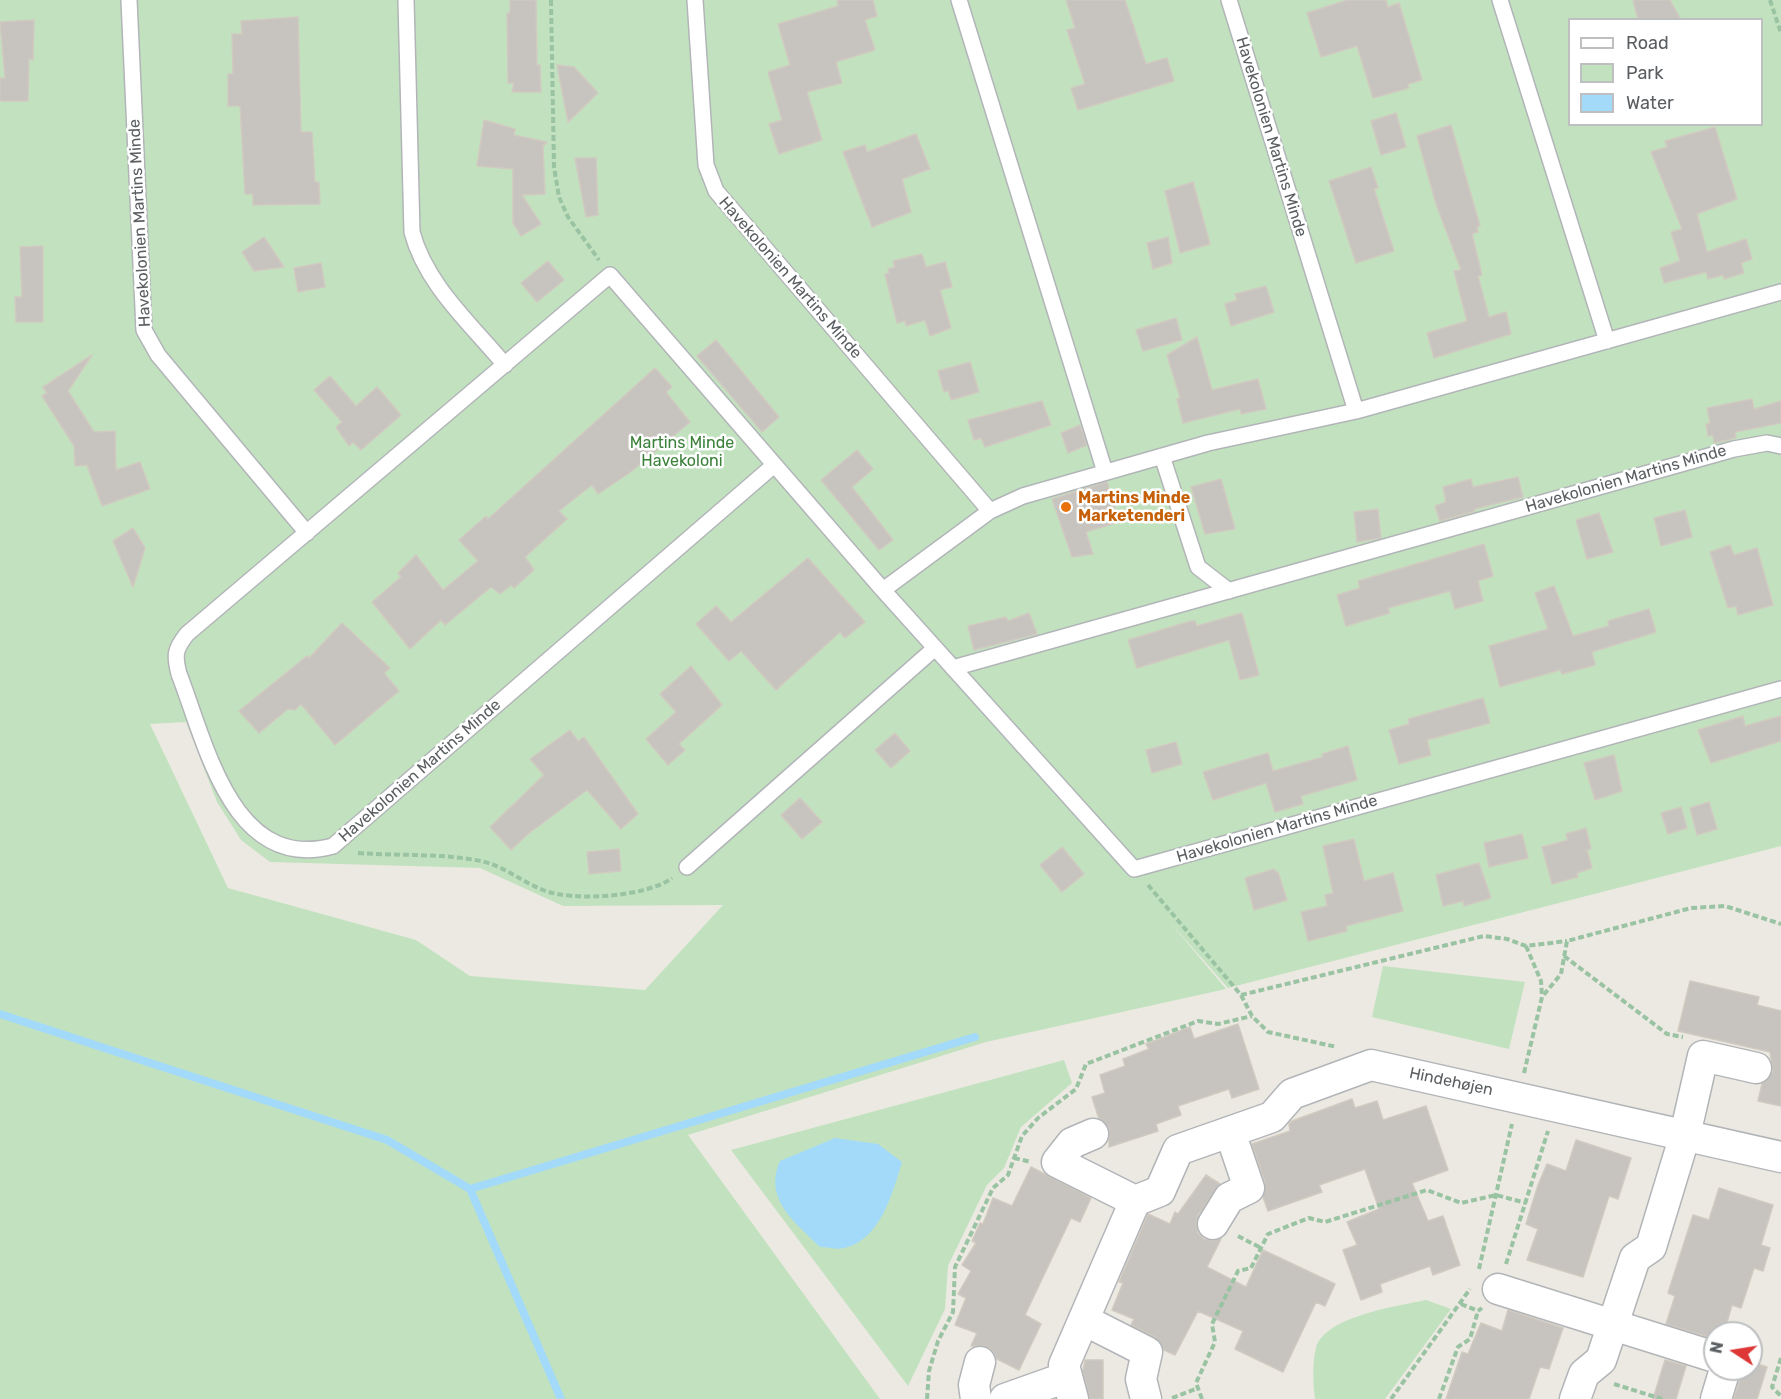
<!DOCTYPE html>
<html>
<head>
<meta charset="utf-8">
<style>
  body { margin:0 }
  #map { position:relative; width:1781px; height:1399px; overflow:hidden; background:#ece9e2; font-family:Rubik,sans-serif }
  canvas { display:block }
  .legend { position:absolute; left:1568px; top:18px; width:195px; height:108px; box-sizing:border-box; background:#fff; border:2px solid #bdbfc0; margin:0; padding:8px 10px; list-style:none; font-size:18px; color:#5a5e61 }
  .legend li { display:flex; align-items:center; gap:12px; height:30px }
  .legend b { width:30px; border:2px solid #bdbfc0 }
  .north { position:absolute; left:1703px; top:1321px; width:60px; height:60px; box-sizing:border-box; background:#fff; border:2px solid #bdbfc0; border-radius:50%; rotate:282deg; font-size:16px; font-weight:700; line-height:24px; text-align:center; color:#5a5e61 }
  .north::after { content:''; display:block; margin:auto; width:21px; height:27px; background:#dd3736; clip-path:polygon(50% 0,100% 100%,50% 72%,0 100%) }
</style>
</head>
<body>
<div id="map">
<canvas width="1781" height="1399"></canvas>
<ul class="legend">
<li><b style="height:8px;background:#fff"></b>Road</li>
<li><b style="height:16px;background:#c2e2bf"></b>Park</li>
<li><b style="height:16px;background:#a4daf9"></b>Water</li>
</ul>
<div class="north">N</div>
</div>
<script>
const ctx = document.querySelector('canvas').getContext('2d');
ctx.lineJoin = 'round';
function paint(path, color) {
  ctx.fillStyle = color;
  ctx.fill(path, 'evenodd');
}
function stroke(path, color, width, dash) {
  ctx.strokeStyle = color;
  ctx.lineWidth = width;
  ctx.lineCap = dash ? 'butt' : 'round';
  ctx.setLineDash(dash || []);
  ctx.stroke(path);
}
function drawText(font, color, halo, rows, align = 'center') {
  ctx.font = font + ' Rubik,sans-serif';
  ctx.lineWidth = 5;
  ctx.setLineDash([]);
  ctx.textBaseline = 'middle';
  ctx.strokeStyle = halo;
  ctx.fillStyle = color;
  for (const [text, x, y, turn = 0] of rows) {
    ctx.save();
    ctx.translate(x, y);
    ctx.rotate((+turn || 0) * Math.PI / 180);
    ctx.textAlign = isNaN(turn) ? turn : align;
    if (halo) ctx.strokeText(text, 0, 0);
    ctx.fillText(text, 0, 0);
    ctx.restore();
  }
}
paint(new Path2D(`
  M0,0H1781V846L1228,988L1169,921L1226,989L986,1042L688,1135L880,1399H0ZM1570,20H1762V124H1570ZM186,722L217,802L241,840L270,862L480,868L563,906L723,905L645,990L470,976L416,940L228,888L150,724Z
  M1383,966L1525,982L1509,1049L1372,1017Z
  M1064,1060L1072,1083L1021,1127L1004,1168L987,1185L948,1266L945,1309L908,1386L731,1150Z
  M1426,1300L1451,1309L1385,1399H1315C1313,1384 1312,1363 1316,1348C1325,1316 1398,1306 1426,1300Z`), '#c2e2bf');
paint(new Path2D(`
  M835,1138L878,1144L902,1162C893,1192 880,1241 844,1248C837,1250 827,1247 820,1247C795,1222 763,1199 780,1161Z`), '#a4daf9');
stroke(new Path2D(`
  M0,1014L387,1140L470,1189L561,1399
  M470,1189L975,1037`), '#a4daf9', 8);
const building = new Path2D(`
  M510,0H536L537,65H540L541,92H512L514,83H508L507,13H510Z
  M837,0H873L877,16L865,20L875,50L836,62L842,83L807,92L822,140L779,154L769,124L782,120L768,72L790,65L778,24L838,6Z
  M1066,0H1125L1146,64L1167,58L1174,81L1078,110L1071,88L1085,84L1067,30L1075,28Z
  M1347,0H1386L1388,7L1399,3L1422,80L1408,84L1409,88L1373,98L1357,46L1321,57L1307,13Z
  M1633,0H1670L1681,20H1638Z
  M298,17L301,132H312L315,182H319L320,204L253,205V194H245L240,106H228V74H233L232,34H242L241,21Z
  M34,20L33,60L29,59L28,101H0V78H5L0,22Z
  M557,65L574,67L598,93L568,122Z
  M1396,113L1406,147L1381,155L1371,121Z
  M484,120L515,129L514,135L547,142L543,146L545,194L522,195L541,224L521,236L513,223V169L477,166Z
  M1451,125L1480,226L1477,227L1478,232L1472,234L1482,275L1478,276L1489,317L1506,312L1511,334L1434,358L1427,333L1467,321L1454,271L1461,270L1436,204L1417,136Z
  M1715,127L1737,199L1697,214L1707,252L1746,239L1752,259L1741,263L1744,273L1724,279L1723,275L1708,279L1706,272L1664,283L1660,268L1680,261L1671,232L1682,229L1651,152L1667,147L1665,141Z
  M916,134L930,169L902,179L911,212L872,227L843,152L865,145L867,152Z
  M575,158H596L598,215L586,217Z
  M1371,167L1378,188L1374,189L1394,251L1356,263L1329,181Z
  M1193,182L1210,244L1180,253L1165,191Z
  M264,237L284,267L254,271L242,252Z
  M1168,237L1172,263L1153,269L1147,243Z
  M43,246V322H16L15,297H22L20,247Z
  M922,254L926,267L945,262L952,287L940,290L951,328L930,336L925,320L906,326L905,321L897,323L885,274L889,273L888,269L895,267L893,261Z
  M548,261L564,280L537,302L521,283Z
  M321,263L325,287L298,292L294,268Z
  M1266,286L1274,312L1231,326L1225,304L1237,300L1235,294Z
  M1176,318L1182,340L1143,351L1136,330Z
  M1197,337L1212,390L1258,379L1266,409L1241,414L1240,409L1183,423L1177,399L1180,398L1167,355Z
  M716,340L779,417L762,432L697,356Z
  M92,355L68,391L94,432L115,431L116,470L140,462L150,489L102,506L87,465L75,466L74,446L42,396L47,393L43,387Z
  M970,362L979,392L951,400L948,390L944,392L938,371Z
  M655,368L672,387L666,392L690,422L632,471L598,494L592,485L559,511L567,519L525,557L534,570L514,588L511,585L500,594L491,587L445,625L441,620L410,649L372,602L401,577L398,573L416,555L443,590L478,561L459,540L486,516L488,519Z
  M330,376L356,406L377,387L401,415L361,450L353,442L349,446L336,427L342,422L314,390Z
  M1752,399L1754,409L1781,401V423L1735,432L1736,438L1714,443L1713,435L1708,436L1706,424L1710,423L1707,408Z
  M1042,401L1051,425L985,447L981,438L974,440L968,420Z
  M1080,425L1087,445L1068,453L1061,433Z
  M857,450L873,469L852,487L893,540L879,550L821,480Z
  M1518,477L1523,497L1474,509L1475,511L1440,521L1435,506L1446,502L1443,487L1471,479L1473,487Z
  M1221,479L1235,529L1205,534L1191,487Z
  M1107,482L1119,522L1086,532L1093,554L1072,557L1052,499Z
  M1378,509L1381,538L1357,542L1354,512Z
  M1685,510L1692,537L1661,546L1654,518Z
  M1599,513L1613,552L1587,559L1576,520Z
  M133,528L145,548L133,587L113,541Z
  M1484,544L1493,576L1478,581L1483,601L1455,609L1450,591L1388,608L1390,613L1346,626L1337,595L1360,588L1358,581Z
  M1730,545L1734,555L1757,548L1773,605L1738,615L1736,606L1728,608L1710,552Z
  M808,558L865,622L845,638L840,632L776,690L741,651L729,661L696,624L716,606L731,622Z
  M1554,586L1573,636L1609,626L1608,621L1649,609L1656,632L1592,652L1595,665L1562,674L1560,670L1500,687L1489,646L1548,629L1535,593Z
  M1029,613L1037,634L974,650L968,626L1006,617L1008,621Z
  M1242,613L1259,675L1240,680L1229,640L1137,668L1128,640L1191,621H1195L1197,626Z
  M342,623L390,668L384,673L399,691L335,745L301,704L295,710L288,709L259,733L239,711L307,656L309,658Z
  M691,666L722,705L679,744L685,750L668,765L646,739L676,712L660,694Z
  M1483,698L1490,723L1427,740L1431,755L1399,764L1389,730L1409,724L1408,719Z
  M1743,716L1745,726L1781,716V741L1711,763L1698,730Z
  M570,730L578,741L584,737L638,814L621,829L587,790L528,834L511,850L490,827L544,775L530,759Z
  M895,733L910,751L891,768L875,750Z
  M1176,742L1182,764L1152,773L1146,750Z
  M1348,746L1357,780L1301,796L1303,804L1275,812L1266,783L1213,800L1203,772L1268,753L1273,771L1323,757L1322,754Z
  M1614,755L1622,791L1595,800L1584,763Z
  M800,798L822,822L802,839L781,815Z
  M1709,802L1717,829L1697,835L1690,808Z
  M1681,807L1687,828L1668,834L1661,813Z
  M1586,828L1591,849L1587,850L1592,868L1577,873L1578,877L1552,884L1542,847L1568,840L1566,834Z
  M1522,834L1528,858L1489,867L1484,843Z
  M1354,839L1364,881L1393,873L1403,911L1346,926L1347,931L1308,941L1301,912L1327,906L1325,895L1333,893L1323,846Z
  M1062,847L1084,874L1062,892L1040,865Z
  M619,849L621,871L589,874L587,852Z
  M1479,863L1491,898L1464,906L1463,901L1443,906L1436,875Z
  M1274,869L1276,872H1278L1287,900L1254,910L1245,878Z
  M1690,981L1759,997L1757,1005L1781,1011V1106L1758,1101L1762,1084L1773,1072L1770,1052L1678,1031Z
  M1238,1024L1259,1089L1232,1098L1229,1089L1178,1106L1181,1115L1156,1124L1158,1131L1109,1147V1128L1099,1119L1092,1097L1105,1093L1100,1075L1125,1066L1123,1059L1149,1049L1146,1044L1172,1034L1190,1027L1194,1039Z
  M1352,1099L1355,1108L1377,1101L1383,1120L1426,1106L1448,1170L1412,1183L1428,1221L1443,1216L1460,1265L1433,1275L1430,1266L1380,1284L1382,1292L1361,1300L1343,1250L1357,1245L1347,1222L1379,1209L1365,1169L1319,1185L1322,1192L1268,1211L1263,1197L1265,1182L1252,1144L1290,1131L1289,1124L1292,1121Z
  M1576,1140L1631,1158L1618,1199L1609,1196L1583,1277L1527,1260L1538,1229L1526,1224L1538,1185L1547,1164L1566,1171Z
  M1031,1167L1091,1198L1080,1222L1071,1218L1025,1315L1041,1324L1019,1370L997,1359L992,1350L985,1346H971L977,1333L955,1325L966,1298L958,1294L971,1271L962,1265L976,1243L972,1241L980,1223L983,1224L993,1198L1012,1206Z
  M1206,1175L1220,1184L1198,1215L1196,1224L1198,1233L1204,1239L1213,1241L1221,1239L1207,1267L1246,1287L1263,1250L1335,1284L1325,1306L1316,1302L1283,1372L1235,1349L1243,1331L1198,1311L1175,1355L1164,1350L1155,1337L1131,1325L1134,1319L1112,1310L1123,1283L1119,1282L1148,1214L1170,1224L1175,1212L1178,1214Z
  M1719,1188L1773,1205L1761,1245L1770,1248L1763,1271L1754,1268L1741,1308L1732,1305L1724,1333H1715V1339L1666,1324L1675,1296L1668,1293L1693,1215L1709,1220Z
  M1508,1310L1563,1328L1549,1369L1540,1367L1529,1399H1446L1462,1352L1468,1354L1481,1323L1502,1331Z
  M1085,1360H1103V1399H1090L1083,1371Z
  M1665,1360L1686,1366L1676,1399H1653Z
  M1751,1362L1767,1367L1757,1399H1734L1743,1369H1751Z`);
paint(building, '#c7c3be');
stroke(building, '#d0cac0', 1.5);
const service = new Path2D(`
  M129,0L144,330L158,355L307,533
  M406,0L412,232C426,285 471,324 505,365
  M695,0L706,165L716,191L990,511
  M959,0L1105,472
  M1229,0L1356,411
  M1500,0L1607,341
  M1781,292L1356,411L1208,443L1023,496L990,511L883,590L1134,869L1781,689
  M1162,456L1198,567L1229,591
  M773,466L333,846C232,873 206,743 179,674C174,655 175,649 187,634L610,275L883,590
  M953,668L1734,449L1767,443L1781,446
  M687,867L935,648`);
const minor = new Path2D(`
  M1093,1134L1072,1143L1057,1162L1135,1201
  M1213,1224L1229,1198L1249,1188L1230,1132
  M1498,1289L1715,1357
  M1084,1320L1147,1352L1141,1379L1146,1399
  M976,1399L974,1385L980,1362
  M1005,1399L1067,1377
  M1073,1399L1064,1365L1135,1201L1160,1191L1178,1150L1272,1117L1292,1094L1371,1065L1781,1157
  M1575,1399L1584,1374L1601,1360L1635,1258L1651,1247L1685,1135L1703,1056L1756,1068
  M1716,1399L1725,1369`);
stroke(service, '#b2b5b8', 18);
stroke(minor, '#b2b5b8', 33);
stroke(new Path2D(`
  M551,0L554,167L559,197L568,217L599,260
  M1770,0L1781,33
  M358,853C399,856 440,853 481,861C504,866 522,882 543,890C572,902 647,897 672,878
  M1148,885L1241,995L1484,936L1507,939L1526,946L1567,941
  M1526,946L1541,981L1542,996
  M1564,956L1667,1034L1683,1037
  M1241,995L1252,1016L1268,1032L1337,1047
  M1524,1073L1542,997L1561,974L1567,941L1691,908L1725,906L1781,924
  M1014,1158L1031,1162
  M1238,1236L1261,1248
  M1506,1264L1548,1131
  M1479,1269L1512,1124
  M1461,1304L1478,1311
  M1781,1358L1772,1387L1781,1396
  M1614,1384L1662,1399
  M1172,1398L1198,1388
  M927,1399L929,1371L938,1341L953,1312L955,1267L993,1188L1008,1175L1022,1136L1038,1118L1076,1089L1086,1064L1198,1021L1218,1024L1252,1016
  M1202,1399L1196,1383L1215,1342L1212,1324L1238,1271L1251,1268L1268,1234L1309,1218L1325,1222L1427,1190L1461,1203L1496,1195L1526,1203
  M1391,1399L1470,1289
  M1439,1399L1458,1347L1470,1339L1478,1311L1482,1308`), '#99c3a2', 4, [6, 3]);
stroke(service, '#fff', 15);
stroke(minor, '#fff', 30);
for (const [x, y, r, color] of [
  [1066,507,6,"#e8710a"]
]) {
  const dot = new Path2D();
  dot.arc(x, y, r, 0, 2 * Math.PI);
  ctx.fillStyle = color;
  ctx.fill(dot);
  stroke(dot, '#fff', 2);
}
drawText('16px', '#5a5e61', '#fff', [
  ["Havekolonien Martins Minde",1271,137,73],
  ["Havekolonien Martins Minde",140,223,-93],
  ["Havekolonien Martins Minde",790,278,49],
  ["Havekolonien Martins Minde",1626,479,-16],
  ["Havekolonien Martins Minde",420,771,-41],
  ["Havekolonien Martins Minde",1277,829,-16],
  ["Hindehøjen",1451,1082,12]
]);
drawText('16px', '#3b813a', '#fff', [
  ["Martins Minde",682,443],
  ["Havekoloni",682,461]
]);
drawText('bold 16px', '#c56008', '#fff', [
  ["Martins Minde",1078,498],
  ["Marketenderi",1078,516]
], 'left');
</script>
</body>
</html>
